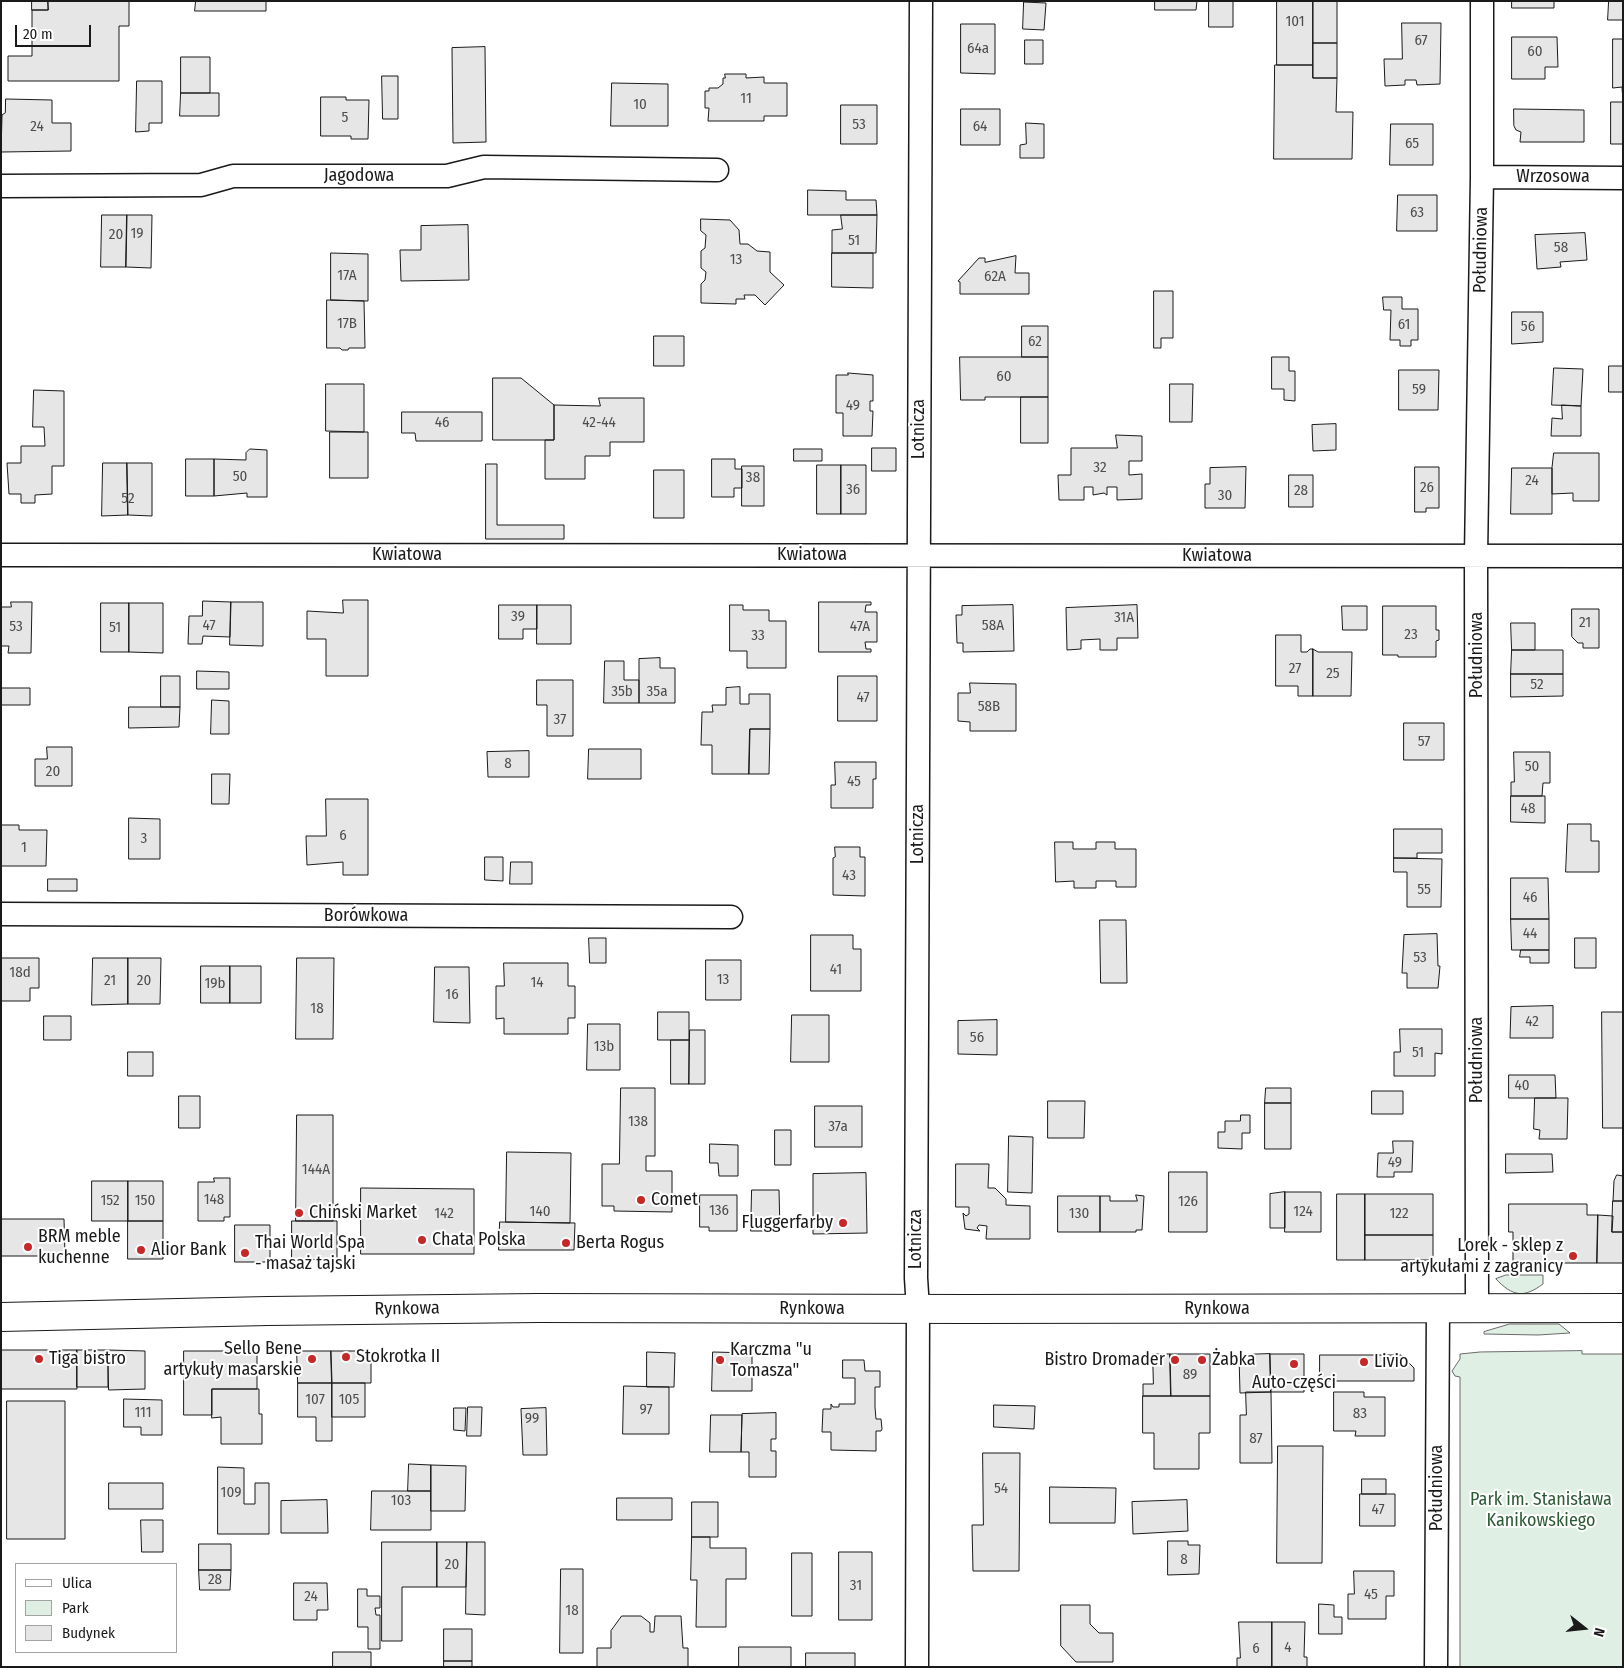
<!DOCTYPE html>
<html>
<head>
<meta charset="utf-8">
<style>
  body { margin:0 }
  #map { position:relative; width:1624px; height:1668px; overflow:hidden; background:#fff; font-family:"Fira Sans Condensed",sans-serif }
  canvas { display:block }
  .frame { position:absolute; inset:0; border:2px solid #1a1a1a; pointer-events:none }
  .legend { position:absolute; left:15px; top:1563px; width:162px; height:90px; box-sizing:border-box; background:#fff; border:1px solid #a3a3a3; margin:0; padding:6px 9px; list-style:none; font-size:15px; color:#1a1a1a }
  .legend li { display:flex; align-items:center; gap:10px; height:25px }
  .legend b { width:25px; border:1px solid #a3a3a3 }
  .north { position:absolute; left:1559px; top:1603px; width:50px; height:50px; -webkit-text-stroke:4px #fff; paint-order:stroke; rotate:106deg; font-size:14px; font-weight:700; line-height:20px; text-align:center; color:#1a1a1a }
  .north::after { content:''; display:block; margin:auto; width:18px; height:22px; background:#1a1a1a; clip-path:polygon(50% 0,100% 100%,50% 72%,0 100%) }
  .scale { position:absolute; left:15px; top:25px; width:76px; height:22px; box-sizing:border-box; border:2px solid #1a1a1a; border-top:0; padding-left:6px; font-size:15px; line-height:18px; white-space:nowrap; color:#1a1a1a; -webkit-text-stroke:4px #fff; paint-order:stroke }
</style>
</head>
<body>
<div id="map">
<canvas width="1624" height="1668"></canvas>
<div class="frame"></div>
<ul class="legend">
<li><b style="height:6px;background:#fff"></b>Ulica</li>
<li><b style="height:14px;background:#e0efe3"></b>Park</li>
<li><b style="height:14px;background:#e6e6e6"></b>Budynek</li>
</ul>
<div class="north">N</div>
<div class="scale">20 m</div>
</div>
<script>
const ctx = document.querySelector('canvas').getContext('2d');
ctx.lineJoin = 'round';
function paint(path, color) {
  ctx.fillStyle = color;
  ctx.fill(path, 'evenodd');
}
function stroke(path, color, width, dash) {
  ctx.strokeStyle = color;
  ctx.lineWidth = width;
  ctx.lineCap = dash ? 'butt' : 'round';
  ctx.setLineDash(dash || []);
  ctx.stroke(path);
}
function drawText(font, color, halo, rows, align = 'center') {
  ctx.font = font + ' "Fira Sans Condensed",sans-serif';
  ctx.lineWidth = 4;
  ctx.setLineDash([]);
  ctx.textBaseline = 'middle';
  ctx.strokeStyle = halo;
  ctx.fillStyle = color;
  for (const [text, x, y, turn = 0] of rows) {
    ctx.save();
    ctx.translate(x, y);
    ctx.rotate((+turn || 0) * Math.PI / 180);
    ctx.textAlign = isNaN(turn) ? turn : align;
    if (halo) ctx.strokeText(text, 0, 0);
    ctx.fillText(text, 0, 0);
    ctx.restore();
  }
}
const green = new Path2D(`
  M1506,1275H1543V1284C1524,1298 1513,1297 1496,1279Z
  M1510,1324H1559L1570,1333L1538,1335L1484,1334V1332Z
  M1582,1351V1354H1623V1667H1460V1377L1455,1376L1452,1371L1460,1359V1354L1480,1352Z`);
paint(green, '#e0efe3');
stroke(green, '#6a6a6a', 1);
const building = new Path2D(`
  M32,1H48V10H32Z
  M48,1H129V26H119V81H8V56H32V10H48Z
  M196,1H266V11H195Z
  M1155,1H1197L1196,10H1155Z
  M1209,1H1233V27H1209Z
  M1277,1H1313V65H1277Z
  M1313,1H1337V43H1313Z
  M1512,1H1554V8H1512Z
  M1609,1H1623V20H1608Z
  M1024,2L1046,3L1044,30L1023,29Z
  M1402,23H1441L1440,84L1417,85L1416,80H1405V85L1385,86L1384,59H1402Z
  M961,24H995V74L961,73Z
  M1512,37H1557L1558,67H1545V79H1512Z
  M1613,39H1623V102L1622,87L1613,88Z
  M1025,40H1043V64H1025Z
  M1313,43H1337V78H1313Z
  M485,47L486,142L453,143L452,48Z
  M181,57H210V93H181Z
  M1275,65H1313V78H1337L1336,112H1353L1352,159H1274Z
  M725,74H746V78L764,77V83H787V116H764V121H708L709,108H705V91H709V88H718L723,84V78H725Z
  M382,76H398V119H383Z
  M137,81H162V123H149V131L136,132Z
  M612,83L668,84V126H611Z
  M181,93H219V116H180Z
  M321,97H346V100H369L368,139H351V136H321Z
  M6,99L52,100V123H71V151L1,152L2,115L5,113Z
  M1611,102H1623V144H1611Z
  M841,105H877V144H841Z
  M961,109H1000V145H961Z
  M1514,109L1584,110V142H1520L1521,132L1516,130L1514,126Z
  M1026,123L1044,124V158H1020V145L1026,144Z
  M1391,124H1433V165H1390Z
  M808,190L846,191V200H876L877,215H808Z
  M1398,195H1437V231H1397Z
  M102,215H127L126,267H101Z
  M127,215H152L151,268L126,267Z
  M841,215H877L876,253H832V230L842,229Z
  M701,219L730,220L739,230L740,244H748L757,251L770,252V272L784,285L765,305L755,295H744L745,299H736V304L701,303V284L705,280L706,272L701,268V251L705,248L706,235L701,231Z
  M468,225L469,280L401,281L400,250H421V226Z
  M1585,233L1587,260L1560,262L1561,267L1537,269L1535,235Z
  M331,253L368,254V301L331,300Z
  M832,253H873V288L832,287Z
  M1016,256L1015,273H1029V294H960V282L958,281L979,258H985V262Z
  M1154,291H1173V338H1161V348H1154Z
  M1383,297H1402V309H1418V340H1411V346H1400V340H1390L1391,310H1384Z
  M327,300L364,301L365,348H349L348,350H342L340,348H327Z
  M1512,312H1543V342L1512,344Z
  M1022,326H1048V357H1022Z
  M654,336H684V366H654Z
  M960,357H1048V397H985V400H961Z
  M1272,357H1289V371H1295V401L1284,400V389H1272Z
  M1609,366H1623V392H1609Z
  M1554,368L1583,369L1581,406L1552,405Z
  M1399,370H1439L1438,410H1399Z
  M848,373L873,375V401H870V411H873L872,436H843V413H836V375H848Z
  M493,378H521L554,405V440H493Z
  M326,384H364V432L326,431Z
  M1170,384H1193L1192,422H1170Z
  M34,390L64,391V466H52V494L35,495V503H21V494H9L7,463H21V446H45L44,427H33Z
  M1021,397H1048V443H1021Z
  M599,398H644V442H610V456H585V479H545V440H554V405L600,406Z
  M1562,405L1581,406V436H1551L1552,418L1562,419Z
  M402,412H482V441H416L415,433H402Z
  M1336,424V450L1313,451L1312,425Z
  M330,432H368V478H330Z
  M1116,435L1142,436V461H1129V475L1142,474V499L1117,500V487H1107V495L1104,493L1093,495V487H1084V500H1059L1058,475H1071V448H1117Z
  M872,448H896V471H872Z
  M250,449L267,450V497H247V493L214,496V459L246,460V453Z
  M794,449H822V461H794Z
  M1554,453H1599V501H1573V493L1552,494V468Z
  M186,459H214V496H186Z
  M712,459H735V469H742V488H734V497H712Z
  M103,463H127L128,515L102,516Z
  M127,463H152V516L128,515Z
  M486,464H497V525H564V539H486Z
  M817,465H841V514H817Z
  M841,465H866V514H841Z
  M742,466H764V506H742Z
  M1246,467L1245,508H1205V484H1210V468Z
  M1415,467H1439V508H1426V512H1415Z
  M1512,468H1552V514H1511Z
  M654,470H684V518H654Z
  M1289,475H1313V507H1289Z
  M343,600H368V676H326V639H307V611L343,613Z
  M203,601L231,602L230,637L203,636L202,644H188L189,616H202Z
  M11,602H32L31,653H8L9,646H1V607H11Z
  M231,602H263V646L230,645Z
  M819,602H871V605H866L865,612H877V642H865L866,649H871V652H819Z
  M101,603H129V652H101Z
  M129,603H163V653L129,652Z
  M499,605H537V629H523V639H499Z
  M537,605H571V644H537Z
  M730,605H743V610H769V621H786V668H747V651H730Z
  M1013,605L1014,651L963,652V643H957L956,615H962V606Z
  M1137,605L1138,638H1117V650H1100V639L1081,640V649L1067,650L1066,608Z
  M1342,606H1367V630H1343Z
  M1383,606H1436V630H1439V640L1436,641V657H1398V655H1383Z
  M1572,609H1599V648H1583V643H1578L1572,637Z
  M1511,623H1535V650H1512Z
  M1276,635H1301V652H1307L1310,649H1313V696H1298V686H1276Z
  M1313,649L1318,652H1352L1351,696H1313Z
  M1512,650H1563V674H1511Z
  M660,658V668H675V703H639V659Z
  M605,661H624V680H639V703H604Z
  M197,671L229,672V689H197Z
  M1511,674H1563V696L1511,697Z
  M161,676H180V707H161Z
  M838,676H877V721H838Z
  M537,680H573V736H547V705H537Z
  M970,683L1016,684V731H970V722L958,721V693H970Z
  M740,687V704H749V694H770V729H750L749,774H712V745H701L702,712H713L712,705H726V688Z
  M1,688H30V705H1Z
  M212,700L229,701V734H211Z
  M129,707H180L179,727L129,728Z
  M1404,723H1444V760H1404Z
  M750,729H770L769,774H749Z
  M47,747H72V786H35V759H47Z
  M589,749H641V779H588Z
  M529,751V777H488L487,752Z
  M1514,752H1550V783H1543L1542,796H1511V782H1514Z
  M835,762H876V779H873V808H831V785H835Z
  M212,774H230L229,804H212Z
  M1511,796H1545V823L1511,822Z
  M326,799H368V875H343V862L307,865L306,836H326Z
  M129,818L160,819V859H129Z
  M1568,824H1591V841H1599V872H1566Z
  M1,825H19V830H47L46,866H1Z
  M1394,829H1442V853H1417V858H1394Z
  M1055,842H1073V849H1096V842H1115V849H1136V887H1116V881H1096V888H1074V881L1056,882Z
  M835,847H860V857H865V896L833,895V858L835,857Z
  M485,857H503V881L485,880Z
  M1394,858L1442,859L1441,907H1407V872H1394Z
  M511,862H532V884H510Z
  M1511,878H1548L1549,919H1511Z
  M48,879H77V891H48Z
  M1511,919H1549V950H1512Z
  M1100,920H1126L1127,983H1101Z
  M1437,934L1438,966H1440L1438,988H1407V973H1402L1404,935Z
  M811,935H853V949H861V991H811Z
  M589,938H606V963H590Z
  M1575,938H1596V968H1575Z
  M1521,950H1549V963H1530V957H1520Z
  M1,958H39V988H30V1001H1Z
  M93,958H128V1004L92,1005Z
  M128,958H161L160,1004H128Z
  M297,958H334L333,1039H296Z
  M706,960H741V1000H706Z
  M504,963H568V986H575V1018H568V1034H504V1018L496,1019V986H504Z
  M201,966H230V1003H201Z
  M230,966H261V1003H230Z
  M435,967H469L470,1023L434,1022Z
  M1553,1006V1038H1510L1511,1007Z
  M658,1012H689V1040H658Z
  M1602,1012H1623V1128H1603Z
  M792,1015H829V1062H791Z
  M44,1016H71V1040H44Z
  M997,1020V1055L958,1054V1021Z
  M588,1024H620V1070H587Z
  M1400,1029H1442V1054L1435,1053V1076H1394V1052H1400Z
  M690,1030H705V1084H689Z
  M671,1040H689V1084H671Z
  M128,1052H153V1076H128Z
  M1509,1075H1555L1556,1098H1509Z
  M621,1088H655V1156H646V1171H672V1212L614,1211V1206H602V1164H619Z
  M1266,1088H1291V1103H1265Z
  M1372,1091H1403V1114H1372Z
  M179,1096H200V1128H179Z
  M1535,1098H1568L1567,1139H1539L1540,1130L1534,1129Z
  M1048,1101H1085L1084,1138H1048Z
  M1265,1103H1291V1149H1265Z
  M815,1106H862V1147H815Z
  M297,1115H333V1221H296Z
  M1241,1115H1250V1133H1242V1149L1218,1148V1132H1225V1121H1240Z
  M775,1130H791V1165H775Z
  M1009,1136L1033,1137L1032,1193L1008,1192Z
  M1393,1141H1413L1412,1172H1394V1177H1377L1378,1153H1393Z
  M710,1144L738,1145V1176H719L718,1163H710Z
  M507,1152L571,1153L570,1223L506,1222Z
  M1506,1154H1552L1553,1172L1506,1173Z
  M956,1164H989L988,1188H995L1006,1199V1205L1030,1206V1239H986L987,1226L979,1225L977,1228L980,1231L965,1229L963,1213L966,1216L969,1214V1207H956Z
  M1169,1172H1207V1232H1169Z
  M866,1173L867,1233L813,1234V1174Z
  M1617,1175L1623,1176V1201H1613L1614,1181Z
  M214,1178H230V1217H224V1221H198V1182H214Z
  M92,1181H128V1221H92Z
  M128,1181H163V1221H128Z
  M361,1188L474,1189V1254H361Z
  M752,1190H779L780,1231H751Z
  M1285,1192H1321V1232H1285Z
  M1285,1192V1228H1270V1194Z
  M1337,1194H1365V1260H1337Z
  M1365,1194H1433V1235H1365Z
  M700,1195H737V1231H709V1227H700Z
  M1136,1195L1144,1196L1142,1230H1136V1232H1100V1196H1110V1201H1137Z
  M1058,1196H1100V1232H1058Z
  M1613,1201H1623V1232H1612Z
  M1509,1204H1587V1215H1598L1597,1263H1513V1232H1509Z
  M1598,1215L1613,1216L1612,1232H1623V1263H1597Z
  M1,1219H64L65,1256H1Z
  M128,1221H163V1259H128Z
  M292,1221H337V1260L292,1259Z
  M500,1222L575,1223L574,1250H499Z
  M235,1225H270V1262H235Z
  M1365,1235H1433V1260H1365Z
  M1,1350H77V1389H1Z
  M77,1350H108V1387H77Z
  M108,1350L145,1351V1389L109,1390Z
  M184,1351H257V1389H212V1415H184Z
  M297,1351H331L332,1383H298Z
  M331,1351H371V1383H332Z
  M647,1352L675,1353L674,1387H647Z
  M713,1352L752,1353V1391H712Z
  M1153,1354H1170L1171,1396H1143V1384H1153Z
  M1170,1354H1210V1396H1171Z
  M1270,1354L1271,1392L1240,1393L1239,1355Z
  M1270,1354H1304V1392H1271Z
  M1320,1355H1401L1414,1368V1381H1320Z
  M843,1360H864L865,1371H880V1387H875V1407L876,1419H881L882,1429L881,1431H876V1451L831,1450V1432H822L823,1409H831V1404L833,1407H839V1404H855V1378H843Z
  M298,1383H332V1441H316V1417H298Z
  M332,1383H365V1417H332Z
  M624,1386L669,1387V1434H623Z
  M212,1389H259V1414H262V1444H221V1417L212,1418Z
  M1246,1392H1271L1272,1463H1240V1415H1246Z
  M1334,1392H1364V1397H1385V1436H1355L1356,1431H1334Z
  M1143,1396H1210V1433H1199V1469H1154V1433H1143Z
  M124,1399L162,1400V1435H141V1427H124Z
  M7,1401H65V1539H7Z
  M994,1405L1035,1406L1034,1429L994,1427Z
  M468,1407H482L481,1436H467Z
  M454,1408H466L465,1431L454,1430Z
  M546,1408L547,1455H523L521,1409Z
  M776,1413V1439H771V1451H776V1477H749V1452H741L742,1414Z
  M711,1415H742L741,1452H710Z
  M1278,1446H1323L1322,1563H1277Z
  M983,1453H1020L1019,1571H973L972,1525H983Z
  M409,1464L431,1465V1491H408Z
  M431,1465L466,1466L465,1511H431Z
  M218,1467L244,1468V1504H255V1483H269V1534H218Z
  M1362,1479H1386V1494H1362Z
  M109,1483H163V1509H109Z
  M1050,1487L1116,1488L1115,1523H1050Z
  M372,1491H431V1530H371Z
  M1360,1494H1395V1526H1360Z
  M617,1498H672V1520H617Z
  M327,1500L328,1533H281V1501Z
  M1187,1500L1188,1531L1133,1534L1132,1502Z
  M692,1502H718V1537H692Z
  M141,1520H163V1552H142Z
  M692,1537H710V1548H746V1579H726V1627H696L697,1580H691Z
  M1168,1541H1188V1545H1200L1199,1574L1168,1575Z
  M382,1542H437V1587H402V1641H382Z
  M437,1542H467L466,1587H437Z
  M467,1542H485V1615L466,1614Z
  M199,1544H231V1570H199Z
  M839,1552H872V1620H839Z
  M792,1553H812V1616H792Z
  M561,1569H583V1653H560Z
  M199,1570H231L230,1590H200Z
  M1354,1571H1394V1596H1386V1619H1348V1594H1354Z
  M294,1583H327L328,1610H317V1620H294Z
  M358,1589H367V1596H380V1608H375L376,1615H380V1649H368V1627H358Z
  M1319,1604L1334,1605V1617H1342V1634H1319Z
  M1061,1605H1090V1624L1099,1633H1113V1662H1076L1061,1646Z
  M622,1616H641L650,1623V1632H654L655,1616H681L683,1648H688V1667H597V1648H611V1631Z
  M1239,1622H1272V1667H1237V1658H1240Z
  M1272,1622H1305L1304,1657H1307V1667H1272Z
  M444,1629H472V1661H444Z
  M739,1647H791V1667H739Z
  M333,1652H371V1667H333Z
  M806,1653H855V1667H806Z
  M444,1661H472V1667H444Z`);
paint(building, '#e6e6e6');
stroke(building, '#1a1a1a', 1);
const street = new Path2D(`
  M1482,177L1623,178
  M1,186L201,185L233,176H447L484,167L717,170
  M1,555L1623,556
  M1,914L731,917
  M1477,1308L1476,556L1482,177V1
  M917,1667L918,1309L916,1278L921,1
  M1436,1667L1438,1309`);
const secondary = new Path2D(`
  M1,1317L268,1311L538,1308L967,1309L1623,1308`);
stroke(street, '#1a1a1a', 25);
stroke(secondary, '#1a1a1a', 30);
stroke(street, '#fff', 22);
stroke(secondary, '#fff', 28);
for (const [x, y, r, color] of [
  [641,1200,5,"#c62828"],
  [299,1213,5,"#c62828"],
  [843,1223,5,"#c62828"],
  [422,1240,5,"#c62828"],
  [566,1243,5,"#c62828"],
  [28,1247,5,"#c62828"],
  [141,1250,5,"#c62828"],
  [245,1253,5,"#c62828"],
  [1573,1256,5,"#c62828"],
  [346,1357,5,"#c62828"],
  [39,1359,5,"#c62828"],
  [312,1359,5,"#c62828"],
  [720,1360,5,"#c62828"],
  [1175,1360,5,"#c62828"],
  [1202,1360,5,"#c62828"],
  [1364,1362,5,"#c62828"],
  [1294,1364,5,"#c62828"]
]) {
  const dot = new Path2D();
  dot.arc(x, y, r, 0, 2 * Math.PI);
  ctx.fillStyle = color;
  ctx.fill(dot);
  stroke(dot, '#fff', 2);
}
drawText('15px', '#4d4d4d', null, [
  ["101",1295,22],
  ["67",1421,41],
  ["64a",978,49],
  ["60",1535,52],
  ["11",746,99],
  ["10",640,105],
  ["5",345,118],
  ["53",859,125],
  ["24",37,127],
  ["64",980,127],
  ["65",1412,144],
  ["63",1417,213],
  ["19",137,234],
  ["20",116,235],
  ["51",854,241],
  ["58",1561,248],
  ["13",736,260],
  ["17A",347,276],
  ["62A",995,277],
  ["17B",347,324],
  ["61",1404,325],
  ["56",1528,327],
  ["62",1035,342],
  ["60",1004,377],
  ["59",1419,390],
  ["49",853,406],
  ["46",442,423],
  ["42-44",599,423],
  ["32",1100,468],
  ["50",240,477],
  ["38",753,478],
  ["24",1532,481],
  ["26",1427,488],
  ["36",853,490],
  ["28",1301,491],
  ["30",1225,496],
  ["52",128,499],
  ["39",518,617],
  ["31A",1124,618],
  ["21",1585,623],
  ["47",209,626],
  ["58A",993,626],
  ["53",16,627],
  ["47A",860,627],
  ["51",115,628],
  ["23",1411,635],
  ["33",758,636],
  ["27",1295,669],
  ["25",1333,674],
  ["52",1537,685],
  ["35b",622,692],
  ["35a",657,692],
  ["47",863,698],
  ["58B",989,707],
  ["37",560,720],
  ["57",1424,742],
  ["8",508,764],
  ["50",1532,767],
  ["20",53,772],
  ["45",854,782],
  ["48",1528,809],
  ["6",343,836],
  ["3",144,839],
  ["1",24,848],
  ["43",849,876],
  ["55",1424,890],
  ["46",1530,898],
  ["44",1530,934],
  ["53",1420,958],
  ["41",836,970],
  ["18d",20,973],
  ["13",723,980],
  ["21",110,981],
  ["20",144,981],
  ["14",537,983],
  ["19b",215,984],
  ["16",452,995],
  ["18",317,1009],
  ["42",1532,1022],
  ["56",977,1038],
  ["13b",604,1047],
  ["51",1418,1053],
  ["40",1522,1086],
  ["138",638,1122],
  ["37a",838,1127],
  ["49",1395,1163],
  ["144A",316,1170],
  ["148",214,1200],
  ["152",110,1201],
  ["150",145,1201],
  ["126",1188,1202],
  ["136",719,1211],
  ["140",540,1212],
  ["124",1303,1212],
  ["142",444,1214],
  ["130",1079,1214],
  ["122",1399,1214],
  ["89",1190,1375],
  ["107",315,1400],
  ["105",349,1400],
  ["97",646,1410],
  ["111",143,1413],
  ["83",1360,1414],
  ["99",532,1419],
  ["87",1256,1439],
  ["54",1001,1489],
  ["109",231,1493],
  ["103",401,1501],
  ["47",1378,1510],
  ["8",1184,1560],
  ["20",452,1565],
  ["28",215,1580],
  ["31",856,1586],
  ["45",1371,1595],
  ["24",311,1597],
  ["18",572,1611],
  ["4",1288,1648],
  ["6",1256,1649]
]);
drawText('18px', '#1a1a1a', '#fff', [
  ["Jagodowa",359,176],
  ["Wrzosowa",1553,177],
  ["Południowa",1481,250,-89],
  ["Lotnicza",919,429,-90],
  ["Kwiatowa",407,555],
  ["Kwiatowa",812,555],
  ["Kwiatowa",1217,556],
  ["Południowa",1477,655,-90],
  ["Lotnicza",918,834,-90],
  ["Borówkowa",366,916],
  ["Południowa",1477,1060,-90],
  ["Lotnicza",916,1239,-90],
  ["Rynkowa",407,1309,-1],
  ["Rynkowa",812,1309],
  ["Rynkowa",1217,1309],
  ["Południowa",1437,1488,-90]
]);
drawText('18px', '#1a1a1a', '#fff', [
  ["Comet",651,1200],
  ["Chiński Market",309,1213],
  ["Fluggerfarby",833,1223,"right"],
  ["BRM meble",38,1237],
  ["kuchenne",38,1258],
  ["Chata Polska",432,1240],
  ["Thai World Spa",255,1243],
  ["- masaż tajski",255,1264],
  ["Berta Rogus",576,1243],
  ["Lorek - sklep z",1563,1246,"right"],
  ["artykułami z zagranicy",1563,1267,"right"],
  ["Alior Bank",151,1250],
  ["Sello Bene",302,1349,"right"],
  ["artykuły masarskie",302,1370,"right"],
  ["Karczma \"u",730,1350],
  ["Tomasza\"",730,1371],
  ["Stokrotka II",356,1357],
  ["Tiga bistro",49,1359],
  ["Bistro Dromader",1165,1360,"right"],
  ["Żabka",1212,1360],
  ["Livio",1374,1362],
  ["Auto-części",1294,1383,"center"]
], 'left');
drawText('18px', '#2b5a34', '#fff', [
  ["Park im. Stanisława",1541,1500],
  ["Kanikowskiego",1541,1521]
]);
</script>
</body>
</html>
